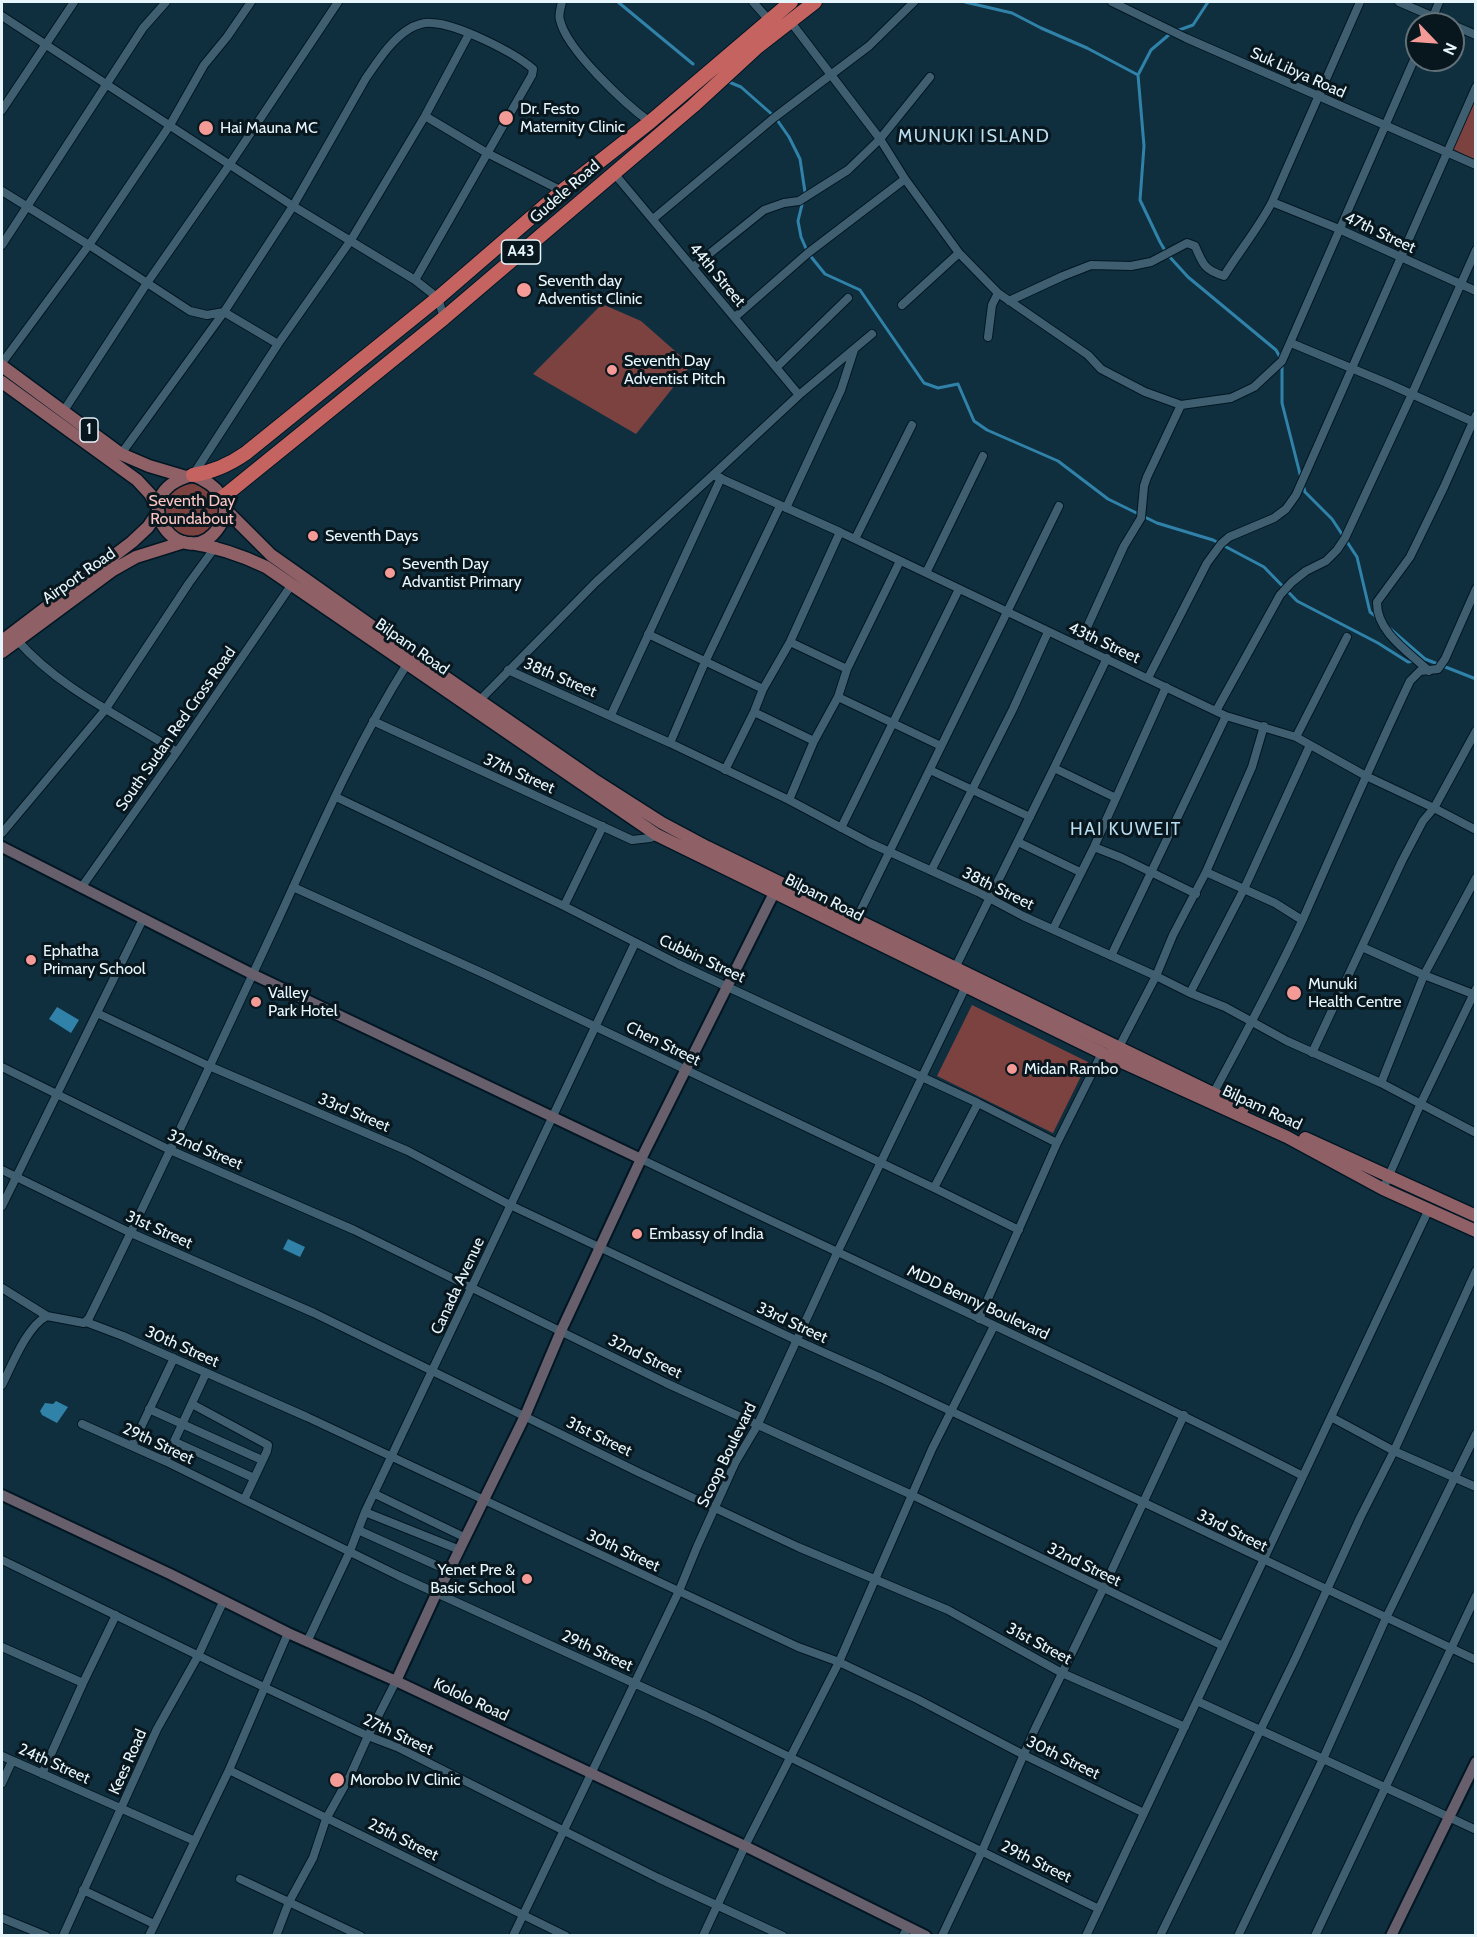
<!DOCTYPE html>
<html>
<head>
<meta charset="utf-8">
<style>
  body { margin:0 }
  #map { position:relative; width:1477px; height:1937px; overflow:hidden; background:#0f2f3f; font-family:Cabin,sans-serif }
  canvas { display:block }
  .frame { position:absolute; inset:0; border:3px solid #e7f5fd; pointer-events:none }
  .north { position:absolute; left:1405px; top:12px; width:60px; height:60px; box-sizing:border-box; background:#08161d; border:2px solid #616f77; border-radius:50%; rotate:115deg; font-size:16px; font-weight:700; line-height:24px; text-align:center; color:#e7f5fd }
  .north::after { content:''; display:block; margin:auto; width:21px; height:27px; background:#f59b97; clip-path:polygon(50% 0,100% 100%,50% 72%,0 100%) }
</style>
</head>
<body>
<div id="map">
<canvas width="1477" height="1937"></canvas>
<div class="frame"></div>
<div class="north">N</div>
</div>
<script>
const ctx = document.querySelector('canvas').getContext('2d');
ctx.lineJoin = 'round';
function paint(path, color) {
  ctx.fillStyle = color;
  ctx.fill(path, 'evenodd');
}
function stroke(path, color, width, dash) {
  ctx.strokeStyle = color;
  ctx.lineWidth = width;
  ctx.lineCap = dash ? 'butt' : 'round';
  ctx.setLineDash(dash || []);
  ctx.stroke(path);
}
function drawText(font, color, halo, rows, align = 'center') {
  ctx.font = font + ' Cabin,sans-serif';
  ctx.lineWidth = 6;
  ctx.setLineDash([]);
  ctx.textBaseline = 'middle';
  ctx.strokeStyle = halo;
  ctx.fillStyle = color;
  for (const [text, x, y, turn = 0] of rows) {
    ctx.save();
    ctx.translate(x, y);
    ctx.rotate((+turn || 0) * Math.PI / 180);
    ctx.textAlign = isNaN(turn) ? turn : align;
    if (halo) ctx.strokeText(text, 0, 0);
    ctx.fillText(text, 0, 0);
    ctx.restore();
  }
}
paint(new Path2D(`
  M1475,96V160L1451,148Z
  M602,304L641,321L691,365L636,434L533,374Z
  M166 510a26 26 0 1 1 52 0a26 26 0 1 1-52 0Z
  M972,1005L1088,1062L1053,1133L937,1076Z`), '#7c4240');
paint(new Path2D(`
  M57,1007L79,1020L71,1033L49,1019Z
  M288,1239L305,1247L300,1257L283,1249Z
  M56,1401L68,1407L57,1423L42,1415L40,1411L45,1403L53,1404Z`), '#3082a9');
stroke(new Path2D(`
  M618,2L693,64
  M965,2L1012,13L1041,28L1087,48L1138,75
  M1208,2L1193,25L1171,33L1151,50L1138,75L1144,146L1140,200L1160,242L1167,254L1188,277L1276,350L1282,361V403L1301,478
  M729,82L741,87L775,117L789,137L800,159L805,192L798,221L801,237L808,253L825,274L860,290L924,383L938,388L958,384L974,421L987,430L1058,461L1108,499L1157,523L1213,540L1264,567L1297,601L1378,643L1408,662L1425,659
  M1303,484L1305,492L1332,519L1357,557L1370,612L1378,618
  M1387,626L1425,659L1476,679`), '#3082a9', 3);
const street = new Path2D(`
  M562,2C561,7 558,15 560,20C566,49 625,104 650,122
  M753,2L769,20
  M1112,2L1186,38L1476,165
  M1399,2L1450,24
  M2,16L293,206L415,280L438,298L444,318
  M790,21L880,139L905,179L959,253L998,293L1088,355L1101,369L1145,392L1181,405L1231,398L1254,387L1282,361L1417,53
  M1430,24L1439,2
  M1453,25L1476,35
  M2,110L74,2
  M425,116L487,153L562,191
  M613,172L799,395
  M2,191L89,245L190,311L207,315L224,312L278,344
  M1272,202L1339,229L1476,291
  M653,219L775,117L869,46L914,2
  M2,245L143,28L166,2
  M693,267L764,210L784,203L799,201L848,170L880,139L930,77
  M1009,301L1063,276L1091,265L1131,266L1151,262L1187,243L1195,246C1203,264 1204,270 1224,276C1240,250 1258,229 1272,202L1360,2
  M902,305L959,253
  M735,317L808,253L905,179
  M988,337L992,305L998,293
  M1291,343L1387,383L1476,423
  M2,363L89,245L170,125L204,65L227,37L251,2
  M777,367L848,298
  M63,412L147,283L230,164L338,2
  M121,454L224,312L293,206L366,78C378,61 391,40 409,29C415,25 425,22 432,23C457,24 514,52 533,69L532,75L415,280
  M193,475L278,344L351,240L425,116L469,34
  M713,475L799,395L872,334
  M786,508L841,390L854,350
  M855,539L912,425
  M926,573L983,456
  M648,634L763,689
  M17,640C61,690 123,717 177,752
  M790,642L847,669
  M1079,645L1124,546L1141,518L1144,486L1147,477L1181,405
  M508,670L670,743L789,800L870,843L978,892L1023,916L1156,976L1190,993L1225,1007L1287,1041L1381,1083L1476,1133
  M1429,671C1410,653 1376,632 1377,602L1410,557L1444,487L1476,415
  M1148,678L1207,563L1221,544L1229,537L1274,518L1286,509L1296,495L1476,87
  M838,697L941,746
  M477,703L596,582L713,475L840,532L1226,716L1296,737L1366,776L1434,808L1476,830
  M1216,711L1280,595L1292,582L1306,571L1326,561L1337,550L1345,538L1412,394L1476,250
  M754,712L814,741
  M611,715L721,478
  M373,721L632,840L650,838L657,835
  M1296,737L1347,637
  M670,743L705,662L780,506
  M1054,768L1116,798
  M725,770L754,712L763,689L790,642L840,532
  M930,770L1030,817
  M336,797L564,906L678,964L978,1103L1057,1143
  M789,800L814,741L838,697L847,669L900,561
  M841,828L959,589
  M2,833L105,710L189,583L216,546
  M1018,842L1080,872
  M1094,847L1122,858L1196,894
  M931,871L1013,709L1048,632
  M1206,872L1275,903L1302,920
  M293,887L487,975L934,1188L1019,1230
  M81,888L177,752L292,584
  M564,906L603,826
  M855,922L1059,506
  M1053,929L1094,847L1166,687
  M1362,947L1424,975L1473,994
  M1111,956L1226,716
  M955,968L1054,768L1107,658
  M1190,993L1244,889L1310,745
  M97,1013L209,1066L408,1151L510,1205L796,1340L881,1378L1476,1660
  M1118,1049L1156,976L1173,935L1206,872L1252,767L1264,726
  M1312,1053L1402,861L1423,821L1434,808L1476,731
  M2,1067L170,1150L354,1230L666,1383L912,1495L1223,1646
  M1381,1083L1424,975L1476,878
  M1213,1094C1244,1036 1276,978 1303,919C1338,839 1373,759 1410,681L1420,671L1438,669L1445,659L1476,589
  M641,1159C861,1265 1085,1364 1303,1476
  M2,1170L131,1233L314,1313L638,1472L798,1547L948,1610L1062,1673L1185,1727
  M934,1188L978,1103
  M1383,1189L1421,1103L1476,989
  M2,1206L143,919
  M2,1288L47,1316
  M979,1319L1057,1143L1102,1053
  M86,1322L123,1336L307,1417L717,1609L798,1647L839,1662L917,1699L1024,1755L1144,1813
  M2,1385C12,1365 27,1326 47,1316L84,1323L89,1318C154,1187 216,1053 278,920C318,833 356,745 407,664
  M192,1404L268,1445L267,1451L244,1500
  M149,1409L262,1460
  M1331,1417L1394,1451L1476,1487
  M82,1424L165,1461L399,1576L706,1716L1099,1909
  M175,1442L254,1478
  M132,1446L174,1358
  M165,1461L206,1373
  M375,1494L466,1538
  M365,1512L460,1550
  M358,1530L449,1571
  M2,1560L232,1672L368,1736L397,1747L658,1878L783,1936
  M307,1642L350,1551L365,1512L635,943
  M2,1647L83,1683
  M1197,1701L1419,1803L1476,1830
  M2,1756L195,1841
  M229,1770L566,1936
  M42,1774L83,1683L116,1615
  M2,1783L12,1761
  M240,1879L361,1936
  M83,1890L154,1924
  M2,1918L46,1936
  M63,1936L157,1729L198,1656L223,1602
  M149,1936L229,1770L288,1633
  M276,1936L289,1902L313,1858L326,1819L350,1776L368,1736L396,1681
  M513,1936L679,1591L697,1547L735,1463L757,1426L837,1253L966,986
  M703,1936L745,1846L839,1662L932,1449L994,1326
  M903,1936L908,1927
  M942,1936L982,1851L1034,1731L1103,1589L1184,1415
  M1086,1936L1429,1209
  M1160,1936L1296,1657L1360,1518L1394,1451L1476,1271
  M1238,1936L1323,1759L1386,1618L1476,1434
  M1315,1936L1476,1596`);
const secondary = new Path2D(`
  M2,847L252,974L641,1159
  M2,1495L170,1574L288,1633L396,1681L745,1846L926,1936
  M396,1681L437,1592L449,1571L525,1416L561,1331L641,1159L775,891
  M1391,1936L1476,1762`);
const primary = new Path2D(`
  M2,366L121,454L149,466L186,477
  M2,382L137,480L150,494L158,508
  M193,475C215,484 236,502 219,527C184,579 117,494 193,475Z
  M225,509L271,555L390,639L593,779L662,823L707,847L1243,1108
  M190,543C218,547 241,555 266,567L657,835L1102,1053L1287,1137L1383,1189L1476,1231
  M2,641L132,542L148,527L158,512
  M2,652L113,570L136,557L184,542
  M1305,1138L1476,1216`);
const highway = new Path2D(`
  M193,475C213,472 229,465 246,453L438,298L562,191L650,122L791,2
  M223,497L444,318L693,106L756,48L815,2`);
stroke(street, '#011622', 10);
stroke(secondary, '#011622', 14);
stroke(primary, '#011622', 15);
stroke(highway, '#011622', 16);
stroke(street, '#3f5f70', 8);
stroke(secondary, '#67606c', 10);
stroke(primary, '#8f6167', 12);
stroke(highway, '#c56361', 14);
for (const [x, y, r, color] of [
  [506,118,8,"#f59b97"],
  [206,128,8,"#f59b97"],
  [524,290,8,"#f59b97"],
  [612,370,6,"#f59b97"],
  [313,536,6,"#f59b97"],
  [390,573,6,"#f59b97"],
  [31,960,6,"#f59b97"],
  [1294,993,8,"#f59b97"],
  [256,1002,6,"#f59b97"],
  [1012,1069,6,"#f59b97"],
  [637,1234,6,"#f59b97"],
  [527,1579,6,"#f59b97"],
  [337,1780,8,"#f59b97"]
]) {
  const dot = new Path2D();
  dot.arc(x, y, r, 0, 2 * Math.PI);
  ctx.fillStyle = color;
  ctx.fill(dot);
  stroke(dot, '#08161d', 2);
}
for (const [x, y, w] of [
  [521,252,39],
  [89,430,18]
]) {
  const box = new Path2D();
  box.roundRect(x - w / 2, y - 12, w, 24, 4.5);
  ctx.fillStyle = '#08161d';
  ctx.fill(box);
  stroke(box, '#e7f5fd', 1.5);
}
drawText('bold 15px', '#e7f5fd', null, [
  ["A43",521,252],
  ["1",89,430]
]);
drawText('16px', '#e7f5fd', '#08161d', [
  ["Suk Libya Road",1298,73,24],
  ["Gudele Road",565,192,-41],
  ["47th Street",1380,233,25],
  ["44th Street",717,275,50],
  ["Airport Road",79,576,-35],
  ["43th Street",1104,643,25],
  ["Bilpam Road",412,647,35],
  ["38th Street",560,678,23],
  ["South Sudan Red Cross Road",176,729,-55],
  ["37th Street",519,774,24],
  ["38th Street",998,889,26],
  ["Bilpam Road",824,898,27],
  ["Cubbin Street",702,959,25],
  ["Chen Street",663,1044,26],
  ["Bilpam Road",1262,1108,25],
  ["33rd Street",354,1113,23],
  ["32nd Street",205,1150,23],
  ["31st Street",159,1230,24],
  ["Canada Avenue",458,1286,-65],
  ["MDD Benny Boulevard",978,1303,25],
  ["33rd Street",792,1323,25],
  ["30th Street",182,1347,24],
  ["32nd Street",645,1357,26],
  ["31st Street",599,1437,26],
  ["29th Street",158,1444,25],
  ["Scoop Boulevard",727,1455,-64],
  ["33rd Street",1232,1531,26],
  ["30th Street",623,1551,25],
  ["32nd Street",1084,1565,26],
  ["31st Street",1039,1644,28],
  ["29th Street",597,1651,25],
  ["Kololo Road",471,1700,25],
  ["27th Street",398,1735,25],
  ["30th Street",1063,1758,26],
  ["Kees Road",128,1762,-66],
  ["24th Street",54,1764,24],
  ["25th Street",403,1840,26],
  ["29th Street",1036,1862,26]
]);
drawText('16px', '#e7f5fd', '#08161d', [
  ["Dr. Festo",520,109],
  ["Maternity Clinic",520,127],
  ["Hai Mauna MC",220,128],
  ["Seventh day",538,281],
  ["Adventist Clinic",538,299],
  ["Seventh Day",624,361],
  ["Adventist Pitch",624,379],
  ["Seventh Days",325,536],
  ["Seventh Day",402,564],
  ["Advantist Primary",402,582],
  ["Ephatha",43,951],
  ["Primary School",43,969],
  ["Munuki",1308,984],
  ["Health Centre",1308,1002],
  ["Valley",268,993],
  ["Park Hotel",268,1011],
  ["Midan Rambo",1024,1069],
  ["Embassy of India",649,1234],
  ["Yenet Pre &",515,1570,"right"],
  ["Basic School",515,1588,"right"],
  ["Morobo IV Clinic",350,1780]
], 'left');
drawText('16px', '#fac5c2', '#08161d', [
  ["Seventh Day",192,501],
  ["Roundabout",192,519]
]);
ctx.letterSpacing = '1.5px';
drawText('18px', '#b9ddf1', '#08161d', [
  ["MUNUKI ISLAND",974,137],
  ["HAI KUWEIT",1126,830]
]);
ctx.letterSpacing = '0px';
</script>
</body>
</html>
